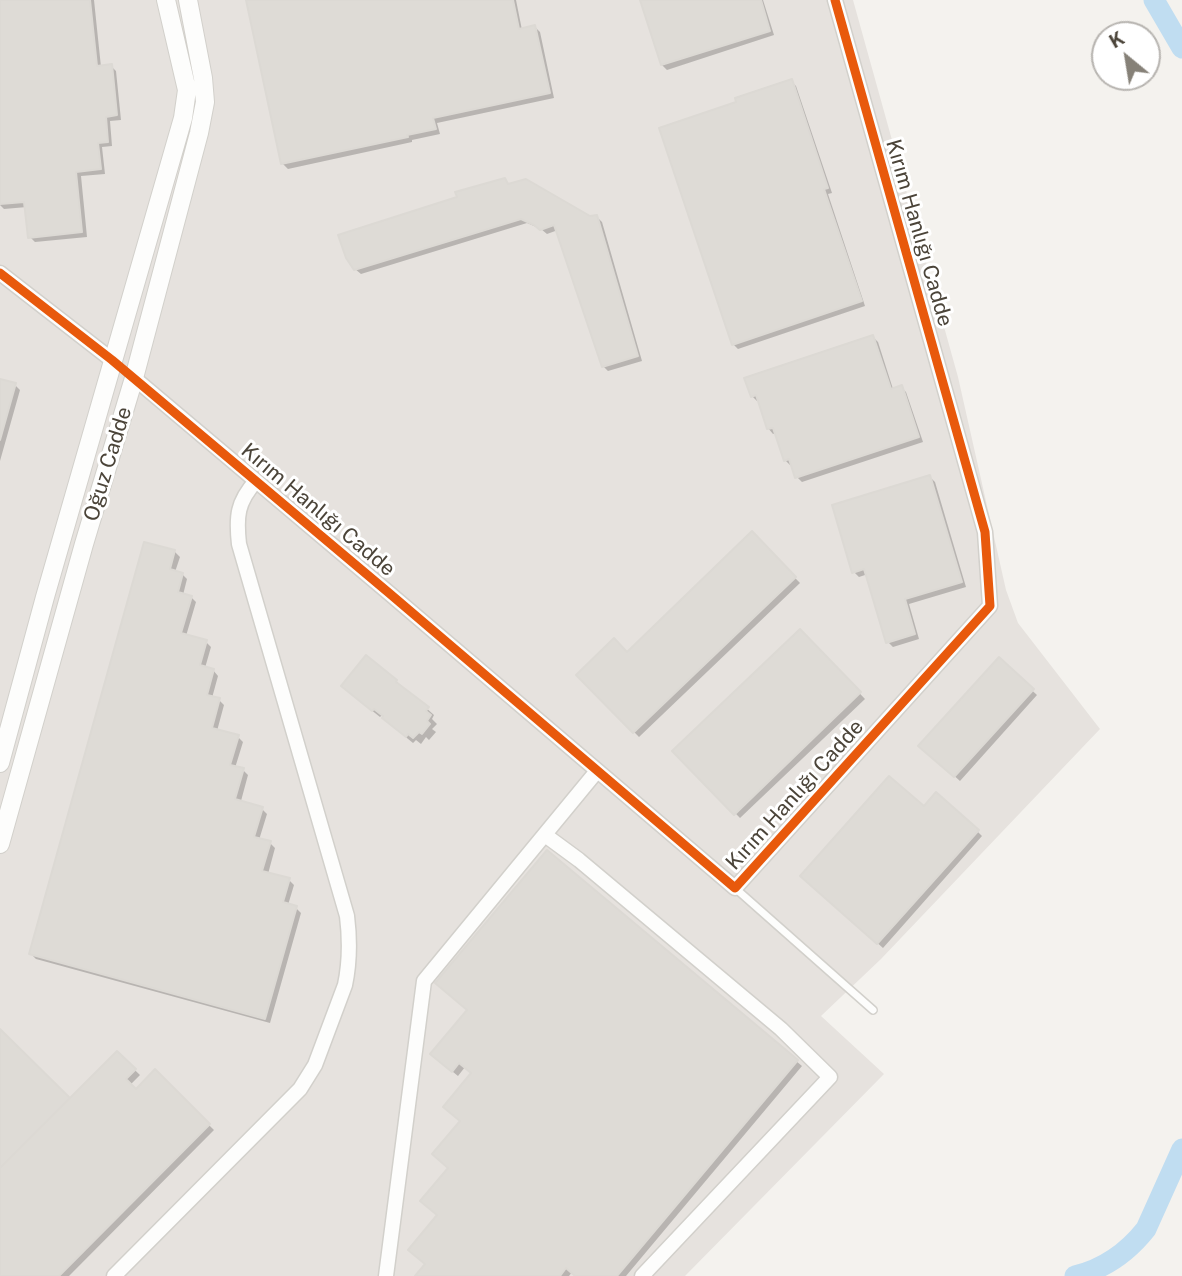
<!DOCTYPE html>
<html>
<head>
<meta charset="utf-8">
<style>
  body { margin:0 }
  #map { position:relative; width:1182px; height:1276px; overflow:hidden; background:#f4f2ee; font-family:"Public Sans",sans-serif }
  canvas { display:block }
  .north { position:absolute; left:1091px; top:21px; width:70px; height:70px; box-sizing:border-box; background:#fff; border:2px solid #b7b4b0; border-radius:50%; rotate:330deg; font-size:19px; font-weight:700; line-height:28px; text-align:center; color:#4b4439 }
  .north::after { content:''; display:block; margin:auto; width:24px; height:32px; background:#868178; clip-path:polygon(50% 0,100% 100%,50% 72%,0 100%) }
</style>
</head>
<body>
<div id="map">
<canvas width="1182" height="1276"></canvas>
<div class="north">K</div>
</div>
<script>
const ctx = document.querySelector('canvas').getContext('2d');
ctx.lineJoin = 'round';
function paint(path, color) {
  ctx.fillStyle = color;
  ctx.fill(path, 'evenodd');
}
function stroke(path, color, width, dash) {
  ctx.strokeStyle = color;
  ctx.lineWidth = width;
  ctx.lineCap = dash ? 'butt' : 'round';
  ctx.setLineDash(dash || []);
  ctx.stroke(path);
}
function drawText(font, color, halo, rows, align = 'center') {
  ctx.font = font + ' "Public Sans",sans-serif';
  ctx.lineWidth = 6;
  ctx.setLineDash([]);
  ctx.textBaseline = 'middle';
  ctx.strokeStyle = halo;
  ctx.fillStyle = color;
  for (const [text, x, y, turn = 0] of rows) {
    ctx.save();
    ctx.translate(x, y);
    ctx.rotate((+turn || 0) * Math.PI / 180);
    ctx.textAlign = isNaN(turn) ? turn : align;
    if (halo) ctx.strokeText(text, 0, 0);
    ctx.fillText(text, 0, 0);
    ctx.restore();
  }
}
paint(new Path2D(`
  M0,0H853L958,377L1006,590L1018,623L1100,729L881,959L821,1016L884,1074L685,1276H0Z`), '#e6e2de');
paint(new Path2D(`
  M0,0H94L101,67L111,66L116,71L121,120L110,121L112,146L102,147L105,174L81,176L87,237L35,242L30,237L27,207L4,209L0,205Z
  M248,0H516L522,30L535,27L540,32L554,98L437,123L440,134L412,140V142L288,169L283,164Z
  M642,0H763L774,35L667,70L662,65Z
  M791,81L796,86L832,193L828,194L865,306L738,349L733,344L738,103Z
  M504,180L510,185L589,218L597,217L602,222L642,361L608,371L603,366L558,230L547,234L541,229L527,223L361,274L355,269L459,198Z
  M873,337L878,342L893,389L901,387L906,392L923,442L802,482L797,477L793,464L790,465L785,460L776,433L773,434L768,428L759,400L757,401L752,396Z
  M0,381L15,385L20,390L0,461Z
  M930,477L935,482L966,587L909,604L919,639L893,647L888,642L868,574L859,577L854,572Z
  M752,534L800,583L639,737L578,675L627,654Z
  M175,552L180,557L175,572L182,574L187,579L183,595L191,597L196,602L186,636L206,642L211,647L205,668L213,670L218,676L212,698L219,700L224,705L217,731L238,737L243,742L235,768L243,770L248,775L241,801L262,809L267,814L259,840L270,843L275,848L268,874L289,880L294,885L288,905L296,908L301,913L270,1023L36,959L31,954Z
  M800,631L865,699L740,818L675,751Z
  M999,660L1037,695L960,781L921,746Z
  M396,681L434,715L432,719L437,724L432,729L436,732L429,740L426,737L421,744L416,740L413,743L391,725L384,717L382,715L380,717L350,693Z
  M924,808L977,831L982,836L883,948L808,881Z
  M547,853L802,1066L626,1276H577L572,1272L569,1276H417L427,1264L473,1073L465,1067L458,1076L437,1059L469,1010Z
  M0,1031L70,1100L117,1053L140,1075L130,1085L136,1091L155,1072L214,1130L69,1276H0Z`), '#0003');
stroke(new Path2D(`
  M1154,0L1182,48
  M1075,1276C1104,1269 1127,1253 1146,1229L1182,1149`), '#c0ddf1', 21);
const building = new Path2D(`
  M0,0H90L97,66L112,64L117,115L106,117L108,142L98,143L101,169L76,172L82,232L28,238L24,202L0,204Z
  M246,0H513L519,29L535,25L550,93L433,118L436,129L407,135L408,137L281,164Z
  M640,0H761L770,31L661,65Z
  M792,79L828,188L824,189L862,301L732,345L659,128L736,102L735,98Z
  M505,178L508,184L526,179L590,216L597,215L638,356L602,367L554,225L540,230L534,225L521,219L354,270L346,258L338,235L457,197L455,192Z
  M873,335L891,389L902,385L919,437L795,478L789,459L784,461L773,428L767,429L756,395L751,397L744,378Z
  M0,379L16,383L0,440Z
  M930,475L962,582L905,599L915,634L886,643L864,569L852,573L832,505Z
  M752,531L796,577L633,733L576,675L614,638L627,652Z
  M144,542L175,550L170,569L183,573L178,592L192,596L181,633L207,640L200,665L214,669L207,695L220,698L212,728L239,735L230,765L244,768L235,799L263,807L254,837L271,841L262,871L290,878L283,902L297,906L265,1019L29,954Z
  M800,629L861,692L734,815L672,751Z
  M366,655L397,680L396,682L429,707L426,711L431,715L427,721L430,724L422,734L419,732L413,738L408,734L406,737L382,718L383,716L374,709L372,711L341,686Z
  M999,657L1034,689L954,777L918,746Z
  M889,776L924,806L936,792L979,830L877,944L800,876Z
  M547,850L798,1060L617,1276H575L566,1268L560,1276H415L425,1264L408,1250L437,1215L420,1201L448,1168L432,1154L460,1121L443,1107L471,1073L459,1063L452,1072L430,1054L467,1010L435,983Z
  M0,1029L70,1098L0,1168Z
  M117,1051L136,1069L126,1079L136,1089L155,1069L210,1124L59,1276H0V1168Z`);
paint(building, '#dedbd6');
stroke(building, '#dcd9d4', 2);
const service = new Path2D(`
  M735,888L873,1010`);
const minor = new Path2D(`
  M0,273L112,360
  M134,378L389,593L735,888L990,606L985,532L835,0
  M545,835L579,860L781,1029L830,1077L642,1276
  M114,1276L300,1089L315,1065L345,985C350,961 350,940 347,916L239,544C236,517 237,502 256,481
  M386,1276L424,981L597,771`);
const tertiary = new Path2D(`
  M0,763L45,597L183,118L187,90L166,0
  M0,844L84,544L134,378L199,133L205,102L203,78L188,0`);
stroke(service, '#d2d0cb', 10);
stroke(minor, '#d2d0cb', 17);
stroke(tertiary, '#d2d0cb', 20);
stroke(service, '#fdfdfc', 7);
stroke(minor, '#fdfdfc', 14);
stroke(tertiary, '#fdfdfc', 18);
stroke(new Path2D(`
  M0,273L112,360L389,593L735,888L990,606L985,532L835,0`), '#e8590c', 9);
drawText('21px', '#4b4439', '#fff', [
  ["Kırım Hanlığı Cadde",919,233,74],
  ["Oğuz Cadde",108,464,-73],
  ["Kırım Hanlığı Cadde",318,510,40],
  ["Kırım Hanlığı Cadde",795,795,-48]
]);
</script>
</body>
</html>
